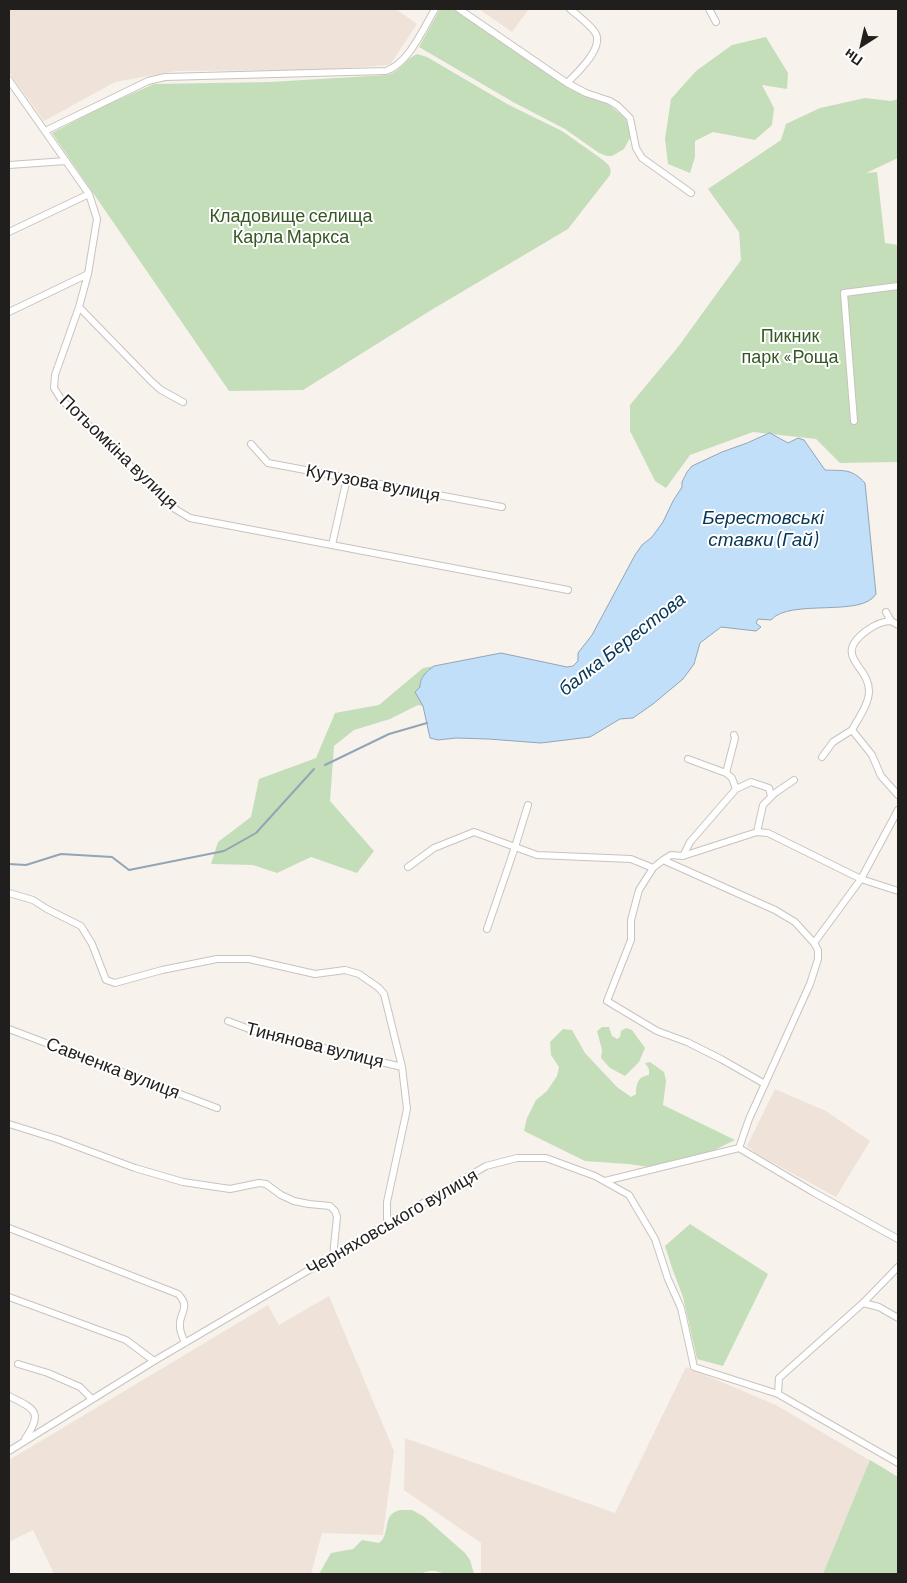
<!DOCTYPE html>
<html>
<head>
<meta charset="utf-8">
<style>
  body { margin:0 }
  #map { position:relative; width:907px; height:1583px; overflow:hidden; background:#f8f2ed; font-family:Barlow,sans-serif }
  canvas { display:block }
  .frame { position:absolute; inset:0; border:10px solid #211f1d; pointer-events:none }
  .north { position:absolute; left:837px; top:20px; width:50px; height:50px; -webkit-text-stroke:4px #fff; paint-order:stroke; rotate:215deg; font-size:14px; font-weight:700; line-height:20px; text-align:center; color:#211f1d }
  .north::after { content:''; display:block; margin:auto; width:18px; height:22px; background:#211f1d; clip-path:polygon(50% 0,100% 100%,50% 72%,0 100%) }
</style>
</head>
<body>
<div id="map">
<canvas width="907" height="1583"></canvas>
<div class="frame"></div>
<div class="north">Пн</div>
</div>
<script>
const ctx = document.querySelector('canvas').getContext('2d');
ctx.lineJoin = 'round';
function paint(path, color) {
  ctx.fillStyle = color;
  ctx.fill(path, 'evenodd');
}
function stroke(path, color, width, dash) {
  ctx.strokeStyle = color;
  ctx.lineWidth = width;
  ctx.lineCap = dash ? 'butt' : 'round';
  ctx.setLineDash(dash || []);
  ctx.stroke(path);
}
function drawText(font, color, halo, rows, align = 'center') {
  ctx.font = font + ' Barlow,sans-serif';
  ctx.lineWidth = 4;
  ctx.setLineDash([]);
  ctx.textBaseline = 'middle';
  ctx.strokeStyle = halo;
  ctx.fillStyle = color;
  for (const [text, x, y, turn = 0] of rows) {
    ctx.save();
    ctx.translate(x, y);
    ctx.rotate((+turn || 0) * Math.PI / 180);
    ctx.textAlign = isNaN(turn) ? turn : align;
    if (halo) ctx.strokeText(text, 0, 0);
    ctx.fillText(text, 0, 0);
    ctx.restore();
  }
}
paint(new Path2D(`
  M9,9H396L417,24L390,65L322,70L177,71L115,82L44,121L9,72Z
  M479,9H529L512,32Z
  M775,1089L826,1111L870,1141L836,1197L757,1154L747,1146Z
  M329,1296L394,1451L383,1535L322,1533L311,1574H54L33,1530L9,1542V1460L268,1305L279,1325Z
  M686,1367L776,1405L898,1477V1574H481V1543L404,1490L405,1438L615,1513Z`), '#efe3d9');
paint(new Path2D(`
  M440,9H454L565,86L584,96L606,103L622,115L626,120L630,131V138L624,149L612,156H607L599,153L565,129L513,102L419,47Z
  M766,37L788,73L787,89L762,85L774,108L772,125L755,140L713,132L695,141V157L690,173L668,164L665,139L671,99L696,71L732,45Z
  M417,54L427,57L509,105L562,131L603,160C609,165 612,168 610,175L568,229L433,309L303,390L229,391L52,133L106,105L154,84L270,82L387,75C402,71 405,59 417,54Z
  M865,98L891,101L898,99V158L866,173L877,172L885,243L898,245V462L840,463L816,439L753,432L690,455L666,488L655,481L630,431V405L678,347L741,260L739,232L708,189L781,140L786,124L820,108Z
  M434,666C426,672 420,677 420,687L415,692L423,706L418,705L390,719L354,730L334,746L330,801L374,851L357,873L311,857L277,873L253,865L211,864L218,842L251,817L259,779L316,758L335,713L379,705L423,668Z
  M602,1027H609L612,1036L617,1039L620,1037L621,1031L626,1028L632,1030L645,1048L639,1062L625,1076L610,1068L601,1058L602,1050L597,1031Z
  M563,1029L572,1030L585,1053L617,1087L631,1097L636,1094C636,1084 638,1076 649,1075V1069L645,1063L650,1062L664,1072L666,1081L663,1105L735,1140L694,1160L656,1168L628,1164L585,1161L524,1131L527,1118L536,1100L547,1091L557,1076L559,1067L551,1055L550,1042Z
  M690,1224L768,1274L723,1366L697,1359L683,1297L672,1268L665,1246Z
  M870,1460L898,1477V1574H823Z
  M400,1510H412L423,1516L465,1553L470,1560L474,1574C466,1574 457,1575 449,1574C437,1573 433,1568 421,1574H319L331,1553L353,1549L362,1540L379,1543C391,1535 381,1514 400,1510Z`), '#c4deb9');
const water = new Path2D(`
  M770,433L788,443L798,438L804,440L825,470C844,471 851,468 865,483L876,594C862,618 790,598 771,620L758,619L756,623L761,627L756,631L721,627L700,643L694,664L683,679L653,704L633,718L620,719L590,737L541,743L488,739L456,738L438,740L430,738L423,706L415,692L420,687C420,677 426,672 434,666L501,653L567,667L573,666L578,661V653L592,635L635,555L642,545L652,537L663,522L673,501L682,487V482L687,472L692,466L722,452L747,443Z`);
paint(water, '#c1dff8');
stroke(water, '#91a5b6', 1);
stroke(new Path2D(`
  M325,765L389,734L427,723
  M9,864L26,865L61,854L112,857L129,870L224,851L256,833L314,769`), '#91a5b6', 2);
const minor = new Path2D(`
  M459,9L567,83L586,93L610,101L618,106L630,118L636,148L642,158L691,193
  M709,9L716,22
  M9,80L89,194L97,219L88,274L79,307L55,375L54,388L61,399L175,509L190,518L568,590
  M567,83C577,73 603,49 596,34C592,26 577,15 570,9
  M45,131L148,81L165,77L386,71C409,63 423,29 435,9
  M9,165L66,161
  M9,232L89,194
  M79,307L151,381L161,390L183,402
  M9,312L88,274
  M854,421L844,293L898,286
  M251,444L268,463L502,507
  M332,545L347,478
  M886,612L891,621L898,625
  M852,730C858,719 869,704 869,691C869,665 832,657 866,631C873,626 883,621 891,621
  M822,757L833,742L852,730L872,755L881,776L898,795
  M688,759L726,773L732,778L736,789L751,782L769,788L771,796
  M726,773L735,738L734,735
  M757,832L763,805L775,793L794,780
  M683,856L690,842L736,789
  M663,860L775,910L795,922L814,943
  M408,867L434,848L474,832L515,847L528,805
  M9,893L33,900L47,909L81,926L92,944L106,980L115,983L162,970L217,959H249L315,974L345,970L359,974L379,988L384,994L402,1067L407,1109L387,1202V1225
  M487,929L515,847L537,855L631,859L653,868
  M228,1021L257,1032L402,1067
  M9,1029L217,1108
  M765,1084L721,1059L687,1042L657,1031L607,1001L631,940V920L639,890L653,868L663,860L671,855L683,856L757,832L768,833L861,879L898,891
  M9,1124L57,1139L135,1168L183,1182L230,1189L259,1183L266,1184L281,1195L294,1201L309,1204L330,1206L335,1211L337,1217L333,1256
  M739,1148L749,1119L810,984L818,959V950L814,943L861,879L898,810
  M605,1181L739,1148L813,1192L898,1239
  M9,1228L178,1294C192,1308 178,1313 180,1327C180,1332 183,1338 185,1343
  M9,1297L126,1340L154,1361
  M863,1303L879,1307L898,1318
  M18,1364L48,1373L80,1387L92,1399
  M778,1394L779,1378L863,1303L898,1267
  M9,1396C34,1409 44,1411 25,1439
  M9,1451L154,1361L486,1166L517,1158H546L595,1176L629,1195L655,1239L668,1279L681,1308L694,1367L778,1394L898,1463`);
stroke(minor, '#c8c3be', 8);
stroke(minor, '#fff', 6);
drawText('18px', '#355723', '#fff', [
  ["Кладовище селища",291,216],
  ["Карла Маркса",291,237],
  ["Пикник",790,336],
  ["парк «Роща",790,357]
]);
drawText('18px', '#211f1d', '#fff', [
  ["Потьомкіна вулиця",119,452,44],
  ["Кутузова вулиця",373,483,11],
  ["Тинянова вулиця",315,1045,14],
  ["Савченка вулиця",113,1068,21],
  ["Черняховського вулиця",392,1222,-30]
]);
drawText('italic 19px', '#083654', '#fff', [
  ["Берестовські",763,518],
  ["ставки (Гай)",763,540],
  ["балка Берестова",622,644,-38]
]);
</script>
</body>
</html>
